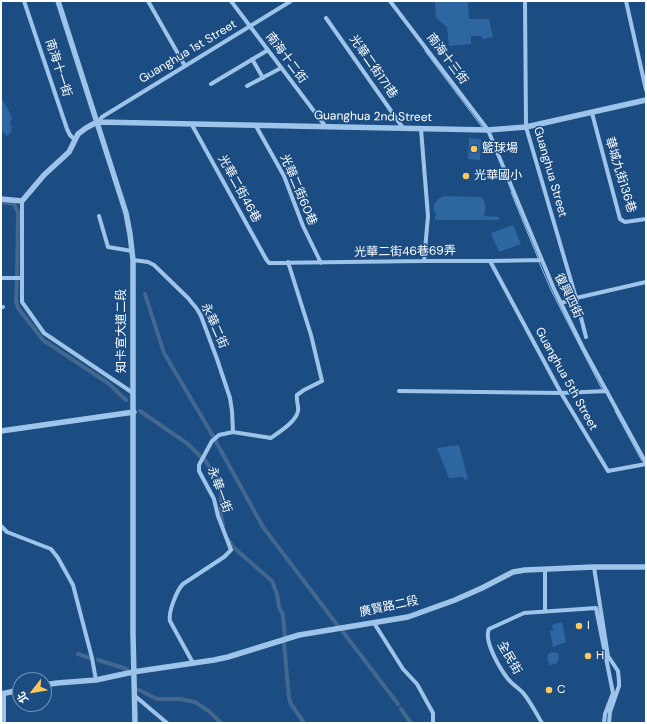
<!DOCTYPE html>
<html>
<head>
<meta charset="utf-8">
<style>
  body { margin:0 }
  #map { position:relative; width:647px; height:724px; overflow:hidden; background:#1b4c82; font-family:"DM Sans","Noto Sans TC",sans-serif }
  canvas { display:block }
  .frame { position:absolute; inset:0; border:2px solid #fff; pointer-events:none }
  .north { position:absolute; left:12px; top:672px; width:40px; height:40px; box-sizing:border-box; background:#1b4c82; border:1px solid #7694b4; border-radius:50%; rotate:239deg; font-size:11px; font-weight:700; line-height:16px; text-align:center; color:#fff }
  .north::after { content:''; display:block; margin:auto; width:14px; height:18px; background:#fcc85c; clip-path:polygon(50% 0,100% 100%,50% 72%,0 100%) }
</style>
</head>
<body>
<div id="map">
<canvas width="647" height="724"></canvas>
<div class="frame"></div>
<div class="north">北</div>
</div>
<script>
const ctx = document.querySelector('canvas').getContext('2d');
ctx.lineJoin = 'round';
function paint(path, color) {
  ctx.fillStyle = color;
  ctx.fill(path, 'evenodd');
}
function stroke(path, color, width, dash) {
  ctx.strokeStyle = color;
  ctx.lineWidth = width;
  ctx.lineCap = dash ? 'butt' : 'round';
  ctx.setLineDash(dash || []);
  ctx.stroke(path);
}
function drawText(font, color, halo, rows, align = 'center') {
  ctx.font = font + ' "DM Sans","Noto Sans TC",sans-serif';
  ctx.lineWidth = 3;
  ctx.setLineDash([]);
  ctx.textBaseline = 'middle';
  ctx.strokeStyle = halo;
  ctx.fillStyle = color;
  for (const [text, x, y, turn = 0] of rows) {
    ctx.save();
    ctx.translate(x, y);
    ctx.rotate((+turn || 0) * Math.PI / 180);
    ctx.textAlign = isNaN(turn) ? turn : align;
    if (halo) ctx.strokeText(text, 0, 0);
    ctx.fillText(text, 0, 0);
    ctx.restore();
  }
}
paint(new Path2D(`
  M435,1H468L469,19H489L493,37L483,39L481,36H471V44L449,46L447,27L436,18Z
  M1,98L8,109L12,118L10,123L12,127L11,133L7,136L1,130Z
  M469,138L481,139L480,160L468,159Z
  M446,196L481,197C487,203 486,209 484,216L499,217V220H435V216H437C430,207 436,197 446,196Z
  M513,225L521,244L499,252L491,233Z
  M459,445L468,479L464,480L463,477L449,478L437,448Z
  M562,622L566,642L553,647L550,631L553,630L552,625Z
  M552,652L558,653L559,659L556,664L550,665L547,659L548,654Z`), '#2e66a1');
stroke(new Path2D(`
  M425,51L482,127
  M511,192L538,258
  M539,262L552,292L602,389
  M615,411L642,461`), '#92c0ed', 1);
stroke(new Path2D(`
  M1,202L14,204L18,212L17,277
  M17,280L16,301L18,308L43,340L108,383L126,400
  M145,294L164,353L213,436
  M140,411L188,444L201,457
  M215,440L263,527L338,626
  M205,460L221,486V516L223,525
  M228,539L233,547L272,581L277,594L279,607L283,615L285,637
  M343,632L398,704
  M284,643L289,698L291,704L304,723
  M78,654L90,658
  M98,660L127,669
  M139,690L157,699H180L195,702L210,712L221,723
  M401,709L411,723`), '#43678f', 4);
stroke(new Path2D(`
  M24,1L67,129L70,135L75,140
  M148,1L185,66
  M231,1L326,127
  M390,1L488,130L554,289L583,348L646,463
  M525,1L526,127L576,298L586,337
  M626,1L646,90
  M326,18L403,128
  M252,59L263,78
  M211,84L268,50
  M247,86L281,68
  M592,113L620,219L625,222L646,219
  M98,122L102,117L291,1
  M192,125L266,259L269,263L424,261H490L541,260
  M256,126L284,176L303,226L321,263
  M421,129L428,216L424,261
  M22,201V302L44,333L133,393
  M99,216L108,247L132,251
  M133,260L148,262L154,265L188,298L197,309L201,316L217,359L230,398L232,411L233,432
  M490,261L561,393L608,471L646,464
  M1,278H22
  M561,303L576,298L646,282
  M1,307H3
  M399,391L561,393L607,391
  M1,526L7,532L51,549L58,558L73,585L92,658L96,680
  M594,567L608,656L618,671L619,681V686L610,712L609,723
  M545,569V611
  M374,623L403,669L417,684L433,713V723
  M193,663L170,621C168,612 177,590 183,584L224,557L231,550L218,516L214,499L199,471V465L212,441L219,435L233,432L271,438C279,432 296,422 298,411C299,406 296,401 297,395L304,390L322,381L311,335L288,262
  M4,694V723
  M135,696L167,723
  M542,723C536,713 531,703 524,694C520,689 513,685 508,679C501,670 483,641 489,629L524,613L596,608L613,693L605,714L604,723`), '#9fc4ea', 4);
stroke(new Path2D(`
  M58,1L126,213L130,234L133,260V634L135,723
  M1,199L22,201L44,175L69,152L78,134L86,128L97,122L488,130L526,127L646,100
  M1,431L134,412
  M44,685L57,683L96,680L133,672L214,660L228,657L299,635L408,617L455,600L482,588L513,572L525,570L594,567H646
  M1,694L20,690`), '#9fc4ea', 5.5);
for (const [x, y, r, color] of [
  [474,149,4,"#fcc85c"],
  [466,176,4,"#fcc85c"],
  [579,626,4,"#fcc85c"],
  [588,656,4,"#fcc85c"],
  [549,690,4,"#fcc85c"]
]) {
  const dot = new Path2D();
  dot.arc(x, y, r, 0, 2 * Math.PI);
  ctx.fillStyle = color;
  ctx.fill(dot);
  stroke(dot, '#1b4c82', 1.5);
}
drawText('12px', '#fff', '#1b4c82', [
  ["Guanghua 1st Street",188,52,-31],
  ["南海十二街",286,58,53],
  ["南海十三街",447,59,53],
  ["光華二街171巷",373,67,55],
  ["南海十一街",58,68,72],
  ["Guanghua 2nd Street",373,117,1],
  ["Guanghua Street",550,172,74],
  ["華城九街136巷",620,175,73],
  ["光華二街46巷",239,189,61],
  ["光華二街60巷",298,190,67],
  ["光華二街46巷69弄",405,252,-1],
  ["復興四街",568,296,64],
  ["永華二街",214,326,66],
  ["知卡宣大道二段",122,331,-90],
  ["Guanghua 5th Street",566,379,61],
  ["永華一街",219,490,70],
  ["廣賢路二段",389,607,-12],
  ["全民街",509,658,60]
]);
drawText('12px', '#fff', '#1b4c82', [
  ["籃球場",482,149],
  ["光華國小",474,176],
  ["I",587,626],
  ["H",596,656],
  ["C",557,690]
], 'left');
</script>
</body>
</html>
